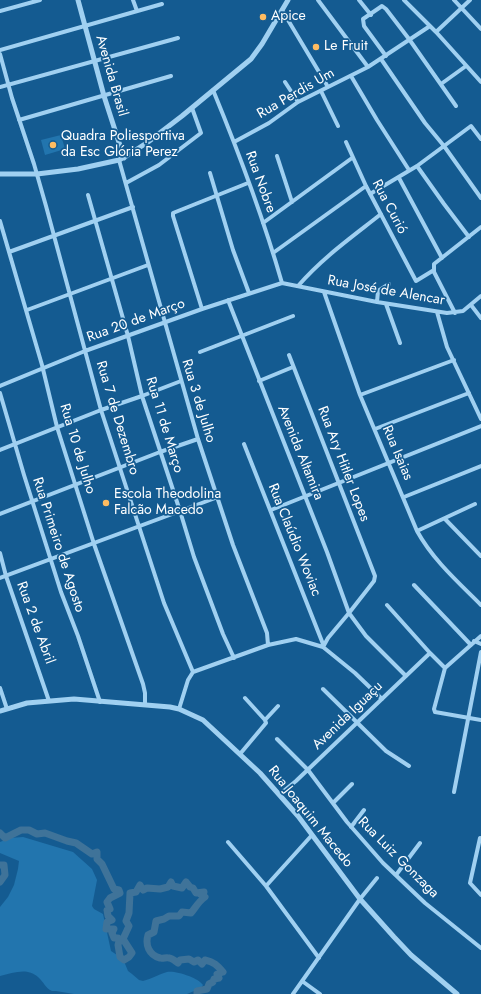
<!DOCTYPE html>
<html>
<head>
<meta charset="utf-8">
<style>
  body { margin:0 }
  canvas { display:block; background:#145b91 }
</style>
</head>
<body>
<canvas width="481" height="994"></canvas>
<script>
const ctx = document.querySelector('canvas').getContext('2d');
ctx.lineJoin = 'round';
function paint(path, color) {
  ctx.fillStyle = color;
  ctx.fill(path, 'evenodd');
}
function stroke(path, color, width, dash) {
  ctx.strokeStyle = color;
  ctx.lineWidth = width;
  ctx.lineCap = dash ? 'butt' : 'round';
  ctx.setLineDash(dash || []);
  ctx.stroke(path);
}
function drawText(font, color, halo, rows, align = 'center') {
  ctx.font = font + ' Jost,sans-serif';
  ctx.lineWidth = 3.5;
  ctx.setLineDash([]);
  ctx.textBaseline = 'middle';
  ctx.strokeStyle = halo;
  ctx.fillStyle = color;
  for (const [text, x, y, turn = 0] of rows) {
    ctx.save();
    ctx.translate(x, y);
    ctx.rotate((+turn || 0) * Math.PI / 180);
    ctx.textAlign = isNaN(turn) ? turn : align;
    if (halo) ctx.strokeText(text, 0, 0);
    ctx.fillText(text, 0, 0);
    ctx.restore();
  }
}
paint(new Path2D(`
  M61,135L65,149L45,155L41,140Z
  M23,837L73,852L92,869L97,880L92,906L94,909L103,914L111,951L123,959L128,971L132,974L139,980L143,981C152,979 159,974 167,972C175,970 199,978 203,985L201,988L187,994H74L56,991H52C45,988 44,982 38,977C27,967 13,973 0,976V907L8,897L14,885L18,869L19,861L0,853V842L10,838Z`), '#2275ae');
stroke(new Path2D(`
  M0,833L5,838L21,830H29L37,834L45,833L67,841L76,843L92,854L97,852V859L102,864L114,889L119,890L120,893L110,898L107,902L110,909L107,910L108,916L112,920L107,922L106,929H114L112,933L114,938H118L119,941L118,945L120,957L124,960L129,957L132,953L123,939L129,926L126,921L129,913L130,893L136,892L140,885L143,890L147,888L160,889L168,887L171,882L173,886L182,888L186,882L190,887L193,888L196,893L204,892L200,894L205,897C198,902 196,907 191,913L182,912L179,916H169L164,919L156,921L154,932L148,935C145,945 149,955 160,958C163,959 166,957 169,958C172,958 175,961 178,963L180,960L189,959L194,962L198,960L202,964L205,960C214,962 217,965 223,972L217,974L219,978L214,979L213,982L209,984L207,989L197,991V994
  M0,865H4L5,875L0,882`), '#3f7399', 7);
stroke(new Path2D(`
  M133,0L137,11
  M318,0L368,67
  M359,0L371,15
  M404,0L436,32L481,82
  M454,0L481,29
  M282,10L328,87
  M0,11L40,0
  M436,32L470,0
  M0,50L162,4
  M0,54L12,98L34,164L46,206L101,410L164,603L193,672
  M386,56L364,26L363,19L382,6L386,9L409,39L456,106
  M381,59L425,123L444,146L481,198
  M351,76L377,120L409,170
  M285,82L298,102
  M441,84L466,66
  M0,87L178,38
  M213,90C239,153 263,217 282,283
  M321,91L338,126
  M19,120L171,76
  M234,142L269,123L298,102L368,67L430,26
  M346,142L366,186L416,281L434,270
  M277,156L292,202
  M119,160L198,439L233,545L267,633L268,645
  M417,166L444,204L469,237
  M210,173L233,250L249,293
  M399,178L442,258
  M126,183L159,165L201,133L192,108
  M370,194L417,166L471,126L481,139
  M88,195L128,336L142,396L180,511L194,557L223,634L234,658
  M0,221L42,365L57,427L94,544L143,684L145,693V705
  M263,223L352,158
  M9,252L133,207
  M273,253L366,186
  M298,286C322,258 352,237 381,214
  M324,292L360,395L417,531C433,560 458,582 481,605
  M228,300L327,552L349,613L366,636L406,676
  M377,302L378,291L389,284
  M386,304L400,343
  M471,305L481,318
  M202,309L173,216V213L248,183
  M27,310L148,265
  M437,312L447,347L481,419
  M455,313L434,272V264L481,227
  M200,352L293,316
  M289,355L375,576L374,581L349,613L328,638L323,647
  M259,381L293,367
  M0,386L85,351L202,309L282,283L377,302L447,313L463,311L481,296
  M0,393L24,475L61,592L78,636L100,702
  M360,395L454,360
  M375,429L469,393
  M244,444L323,644
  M0,450L101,410L142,396L181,381
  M404,497L481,466
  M271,510L481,426
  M0,514L160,452L198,439
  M445,519L481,556
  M417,531L475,504
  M0,553L6,576L49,701
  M0,578L218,497
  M414,585L471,645
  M387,605L430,653L445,668
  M474,641L481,644
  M445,668L434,709L435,712L481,720
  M445,668L481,636
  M193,672L268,645L296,639L323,647L355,673L382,699
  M0,688L7,709
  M323,689L386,751L409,766
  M179,709L188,680L193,672
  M265,720L278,706
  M277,739L308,770L347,822L383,863L425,903L481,948
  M240,754L266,723L265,720L245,698
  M454,792L481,652
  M280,794L296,781L430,653
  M333,803L352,784
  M351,827L364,810
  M480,838L470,883L481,895
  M228,842L266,886L319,958
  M396,875L420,843
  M266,886L312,835
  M302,981L320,994
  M293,994L360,899L377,878`), '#a0d0f1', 4);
stroke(new Path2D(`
  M78,0L104,96L124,158
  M0,174H37L78,169L119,160L128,155L148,142L182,116L251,59L262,44L288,0
  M0,711L27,703L74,699L170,707L179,709L203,720L260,773L298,816L360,899L394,937L411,955L457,994`), '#a0d0f1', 5);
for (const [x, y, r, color] of [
  [263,17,4,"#ffbc61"],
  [316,47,4,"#ffbc61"],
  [53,145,4,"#ffbc61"],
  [106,503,4,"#ffbc61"]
]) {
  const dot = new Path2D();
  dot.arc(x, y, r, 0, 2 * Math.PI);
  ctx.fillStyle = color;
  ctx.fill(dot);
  stroke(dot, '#145b91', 1.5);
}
drawText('14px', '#fff', '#145b91', [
  ["Apice",271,17],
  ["Le Fruit",324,47],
  ["Quadra Poliesportiva",61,137],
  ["da Esc Glória Perez",61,153],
  ["Escola Theodolina",114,495],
  ["Falcão Macedo",114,511]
], 'left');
drawText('14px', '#fff', '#145b91', [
  ["Avenida Brasil",111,76,74],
  ["Rua Perdis Um",296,94,-30],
  ["Rua Nobre",260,182,70],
  ["Rua Curió",389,207,62],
  ["Rua José de Alencar",386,291,10],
  ["Rua 20 de Março",136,321,-20],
  ["Rua 3 de Julho",198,401,73],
  ["Rua 7 de Dezembro",117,418,73],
  ["Rua 11 de Março",164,425,73],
  ["Rua 10 de Julho",77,449,73],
  ["Avenida Altamira",300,453,68],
  ["Rua Isaias",397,453,67],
  ["Rua Ary Hitler Lopes",343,464,69],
  ["Rua Claúdio Woviac",294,540,68],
  ["Rua Primeiro de Agosto",58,545,72],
  ["Rua 2 de Abril",35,623,70],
  ["Avenida Iguaçu",348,716,-44],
  ["Rua Joaquim Macedo",310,817,51],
  ["Rua Luiz Gonzaga",398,858,45]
]);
</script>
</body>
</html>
